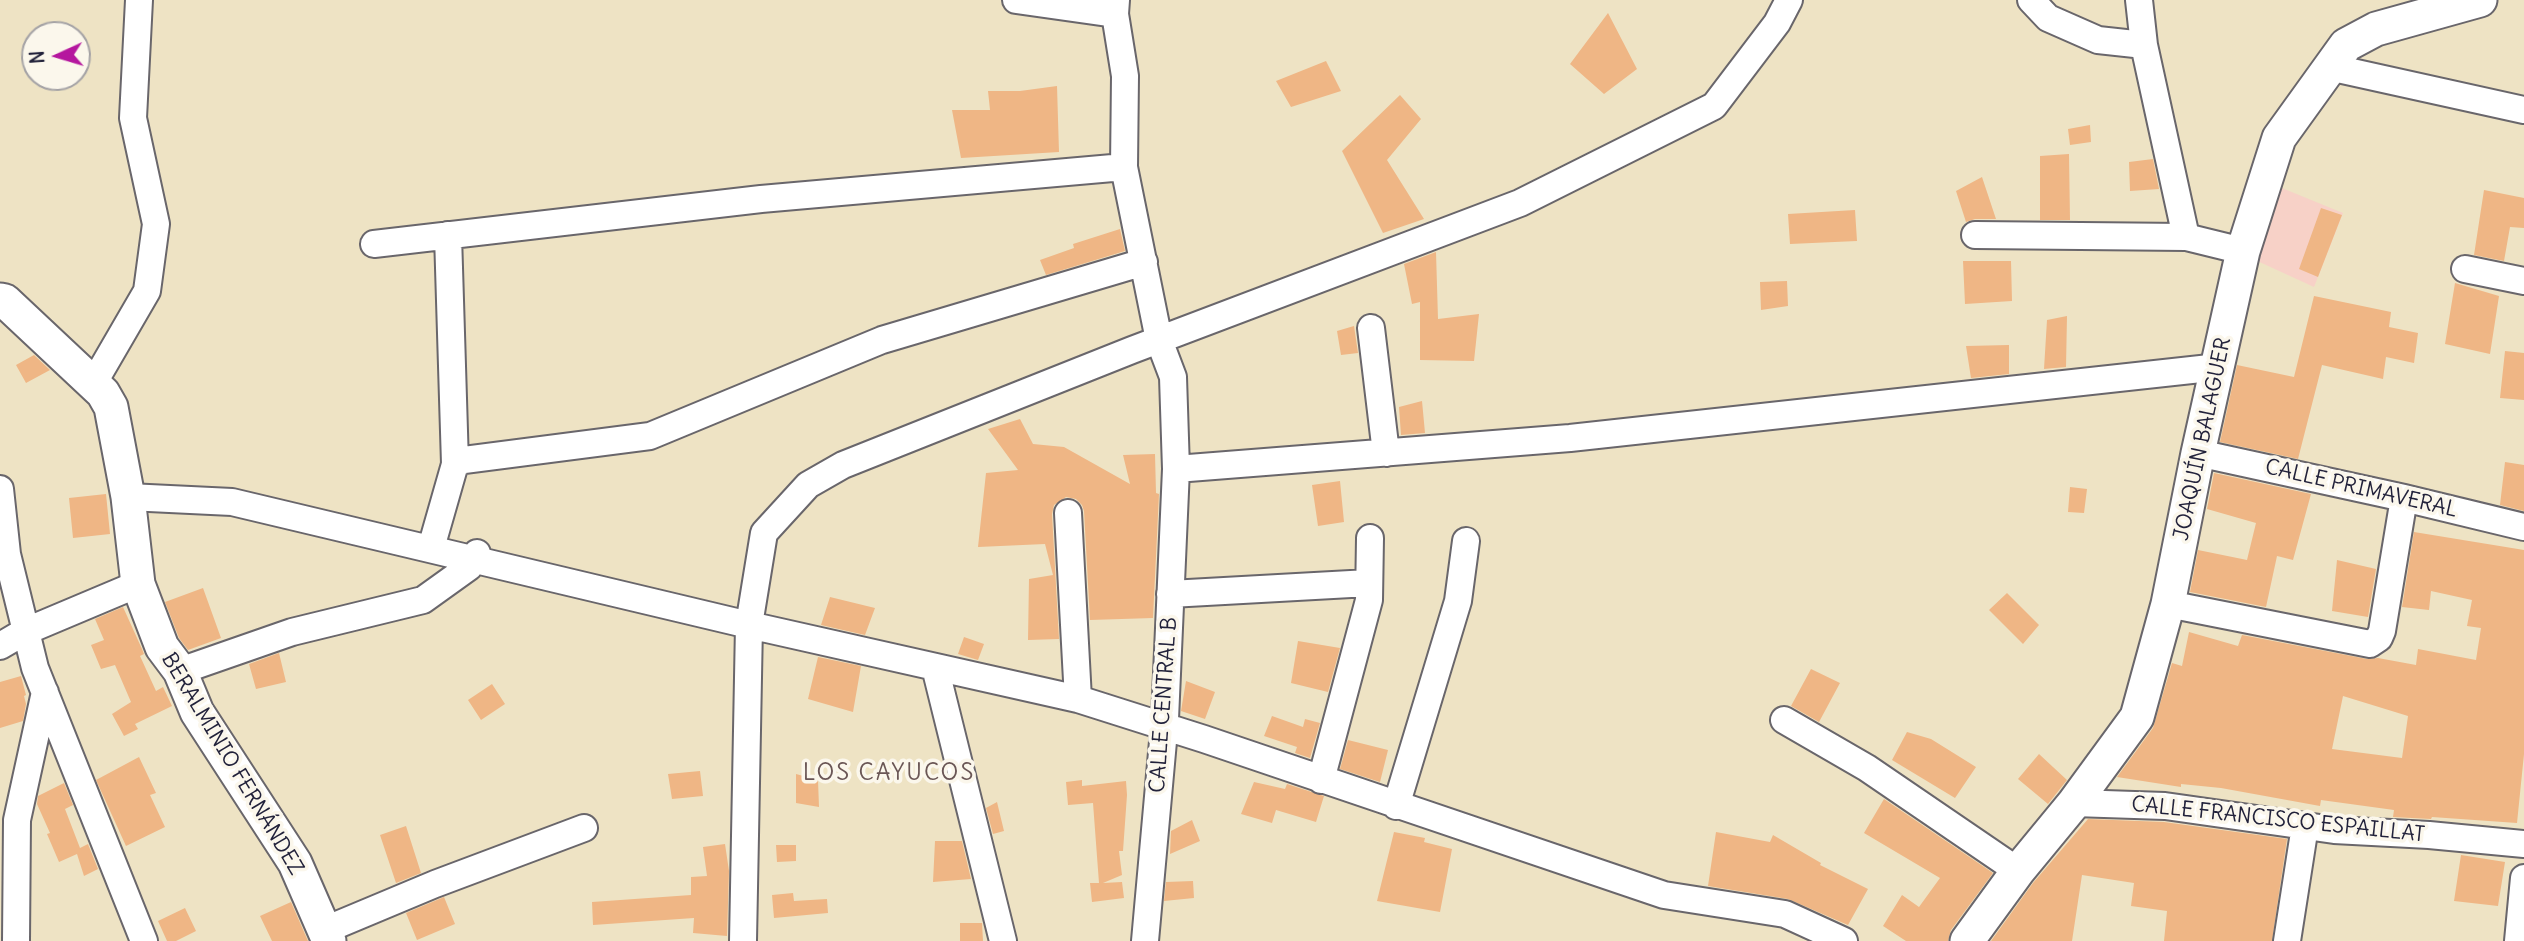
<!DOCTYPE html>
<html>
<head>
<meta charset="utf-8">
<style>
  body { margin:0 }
  #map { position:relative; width:2524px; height:941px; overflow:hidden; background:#eee3c4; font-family:Delius,sans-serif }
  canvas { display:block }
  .north { position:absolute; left:21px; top:21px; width:70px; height:70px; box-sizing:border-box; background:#fbf7ec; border:2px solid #a4a2a5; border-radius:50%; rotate:266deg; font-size:19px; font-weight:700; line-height:28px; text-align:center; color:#22223b }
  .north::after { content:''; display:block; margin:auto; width:24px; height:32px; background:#b5179e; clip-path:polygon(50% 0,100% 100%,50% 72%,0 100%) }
</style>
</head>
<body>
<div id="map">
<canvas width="2524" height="941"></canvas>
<div class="north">N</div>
</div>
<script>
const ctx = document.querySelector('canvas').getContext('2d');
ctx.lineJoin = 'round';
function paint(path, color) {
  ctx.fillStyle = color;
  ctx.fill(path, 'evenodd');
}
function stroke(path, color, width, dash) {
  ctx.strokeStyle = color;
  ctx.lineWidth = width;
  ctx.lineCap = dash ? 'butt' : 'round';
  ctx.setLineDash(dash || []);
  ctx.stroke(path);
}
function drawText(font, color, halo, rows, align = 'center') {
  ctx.font = font + ' Delius,sans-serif';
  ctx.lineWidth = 7;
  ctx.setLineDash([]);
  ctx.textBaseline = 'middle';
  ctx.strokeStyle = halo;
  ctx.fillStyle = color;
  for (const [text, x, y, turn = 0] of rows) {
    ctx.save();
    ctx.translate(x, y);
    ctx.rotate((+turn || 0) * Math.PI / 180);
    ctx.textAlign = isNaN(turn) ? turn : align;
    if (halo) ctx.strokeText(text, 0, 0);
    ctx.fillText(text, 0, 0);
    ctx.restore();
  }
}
paint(new Path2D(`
  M2277,186L2343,213L2314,287L2253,259Z`), '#f7d1c7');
paint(new Path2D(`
  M1608,13L1637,69L1604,94L1570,64Z
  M1326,61L1341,91L1291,107L1276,81Z
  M1057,86L1059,152L961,158L952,110H990L988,91H1020Z
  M1400,95L1421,119L1387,160L1424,219L1383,233L1342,151Z
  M2090,125L2091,142L2070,145L2068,129Z
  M2069,154L2070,220H2040V156Z
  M2153,159L2159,189L2130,191L2129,162Z
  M1982,177L1996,219H1975L1966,222L1956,191Z
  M2484,190L2524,198V228L2510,227L2504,261L2474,255Z
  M2321,208L2342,215L2318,277L2299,269Z
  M1855,210L1857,241L1790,244L1788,214Z
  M1120,229L1125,251L1046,275L1040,260L1074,248L1073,244Z
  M1436,252L1438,319L1479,314L1474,361L1420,360V302L1412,304L1404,264Z
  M1963,261H2011L2012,301L1965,304Z
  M1787,281L1788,306L1761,310L1760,282Z
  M2455,283L2499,296L2490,354L2445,344Z
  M2314,296L2391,312L2389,327L2418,333L2414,363L2386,357L2383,379L2322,365L2298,459L2220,442L2237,365L2294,377Z
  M2067,316L2066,367L2044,369L2047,320Z
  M1354,326L1358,353L1341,355L1337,331Z
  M2009,345V374L1971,378L1966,346Z
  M2505,351L2524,353V400L2500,398Z
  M34,355L50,370L26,383L16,365Z
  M1422,401L1425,433L1401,435L1399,407Z
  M1020,419L1033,444L1064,447L1130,484L1123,455L1155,454L1156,493L1159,494L1153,618L1090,620L1084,511L1082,505L1076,499L1066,497L1054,505L1052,514L1059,639L1028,640L1029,579L1053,575L1045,544L978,547L986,473L1018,470L988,429Z
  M2505,462L2524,465V511L2500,505Z
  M2214,473L2311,494L2293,560L2277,556L2266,607L2190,592L2198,550L2247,560L2256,523L2207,509Z
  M1340,481L1344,522L1318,526L1312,485Z
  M2070,487L2087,489L2084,513L2068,512Z
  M106,494L110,534L73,538L69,498Z
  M2414,532L2524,550V754L2517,823L2432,817L2431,819L2393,817L2394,810L2321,800L2320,806L2221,788L2181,784V787L2117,777L2153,728L2172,663L2182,666L2189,632L2238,646L2242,635L2367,659L2378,658L2416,665L2418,649L2476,660L2481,628L2467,626L2472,600L2431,591L2429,610L2402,607ZM2343,696L2408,716L2402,758L2332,749Z
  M2337,560L2376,569L2368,617L2332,611Z
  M203,588L221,638L188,650L179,638L165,602Z
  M2007,593L2039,625L2023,644L1989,610Z
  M830,597L875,608L865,635L821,625Z
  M123,607L142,649L144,654L140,656L156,691L163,687L172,706L135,724L138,729L124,736L112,714L131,702L115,665L101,669L91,645L104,640L95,619Z
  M964,637L984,644L978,660L958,654Z
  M1298,641L1340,648L1328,692L1291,683Z
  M279,653L286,682L256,689L249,664Z
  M818,657L861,666L853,712L808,699Z
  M1811,669L1840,683L1819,722L1791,706Z
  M21,676L26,695L24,696L26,704L23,721L0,728V682Z
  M1186,681L1215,692L1205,719L1181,711Z
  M492,684L505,704L481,720L468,700Z
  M1272,716L1303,727L1305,719L1320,723L1310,758L1295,753L1297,747L1264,736Z
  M1907,732L1931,739L1976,767L1955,798L1892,760Z
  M1348,740L1388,750L1380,782L1340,769Z
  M2039,754L2067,780L2048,804L2018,779Z
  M139,757L156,793L150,795L165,827L126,846L96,780Z
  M700,771L703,796L672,799L668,774Z
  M796,774L818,780L819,807L796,803Z
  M1082,780V786L1126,781L1127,795L1123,851H1119L1122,875L1103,883L1122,882L1124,898L1092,902L1090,883H1099L1093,803L1068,805L1066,782Z
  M1254,782L1285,789L1287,784L1324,796L1316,822L1276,810L1272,823L1241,814Z
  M64,783L73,805L65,809L80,848L88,844L98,869L84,876L77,854L59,862L47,834L50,833L37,804L38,796Z
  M1884,799L1993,873L1951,930L1948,941H1906L1883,926L1902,895L1919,907L1940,878L1864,833Z
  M997,802L1004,831L993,834L986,808Z
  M2088,819L2164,822L2287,839L2272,941H2164L2167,911L2131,906L2134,883L2082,875L2072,941H1991L2033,883Z
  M1192,820L1200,841L1170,854L1171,831Z
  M406,826L421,873L396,883L380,835Z
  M1394,832L1425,838L1424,842L1452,849L1440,912L1377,901Z
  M1716,832L1770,842L1773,835L1821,863L1820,865L1868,889L1848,925L1788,899L1708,886Z
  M935,841H962L971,879L933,882Z
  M725,844L729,871L727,936L693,933L694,918L593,925L592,902L691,895V877L707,876L703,847Z
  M776,845H796V861L777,862Z
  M2461,855L2505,862L2498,906L2454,901Z
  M1193,881L1194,898L1164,901L1166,882Z
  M793,893L794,901L827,899L828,913L774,918L772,895Z
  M444,897L455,924L417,940L406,913Z
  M291,902L308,941H272L260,916Z
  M185,908L196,931L176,941H167L158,921Z
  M960,923H982L983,941H960Z`), '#efb685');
const minor = new Path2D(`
  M1016,0L1115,14
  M1116,0L1115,14L1125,76L1124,167L1159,340L1173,377L1176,469L1165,719L1145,941
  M2031,0L2048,18L2098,40L2144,45L2186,237
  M2139,0L2144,45
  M2329,67L2524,110
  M448,235L455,464
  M1975,235L2186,237L2243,251
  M374,244L761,199L1124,167
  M2465,269L2524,281
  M1371,328L1386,453
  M93,384L147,291L156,224L133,118L139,0
  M2198,453L2404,498L2524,527
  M1176,469L1570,438L2219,367
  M0,489L7,554L35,668L144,941
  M128,497L232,502L749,625L1078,699L1204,739L1664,895L1785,914L1844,941
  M1068,513L1078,699
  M433,541L455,464L464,460L650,436L882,340L1144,262
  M1170,594L1369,583
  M2168,604L2370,644L2379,638L2382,631L2404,498
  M0,646L24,632L138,584
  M935,667L1003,941
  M180,671L292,632L423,600L469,567L477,553
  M1784,720L1867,768L2018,871
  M1321,780L1369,600L1370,538
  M2074,803L2165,806L2334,830L2429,835L2524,844
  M1396,806L1458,601L1466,541
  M325,930L435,884L584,828
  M16,941L17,820L45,692
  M743,941L749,625L764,533L808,485L843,465L1132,350L1520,203L1714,106L1777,23L1789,0
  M2287,941L2305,826
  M2518,941L2524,878`);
const major = new Path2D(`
  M0,300L5,301L103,393L111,407L128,497L138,584L162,647L180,671L197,712L295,863L329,941
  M1967,941L2018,871L2074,803L2137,717L2168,604L2198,453L2243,251L2279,138L2346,45L2376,29L2480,0`);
stroke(minor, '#69666b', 30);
stroke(major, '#69666b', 37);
stroke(minor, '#fff', 26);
stroke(major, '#fff', 33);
drawText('21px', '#22223b', '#fbf7ec', [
  ["JOAQUÍN BALAGUER",2203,439,-78],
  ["CALLE PRIMAVERAL",2361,489,13],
  ["CALLE CENTRAL B",1164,705,-86],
  ["BERALMINIO FERNÁNDEZ",232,764,59],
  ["CALLE FRANCISCO ESPAILLAT",2278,820,6]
]);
ctx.letterSpacing = '2px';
drawText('23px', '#6a5655', '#fbf7ec', [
  ["LOS CAYUCOS",889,773]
]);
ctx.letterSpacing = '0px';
</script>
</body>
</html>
